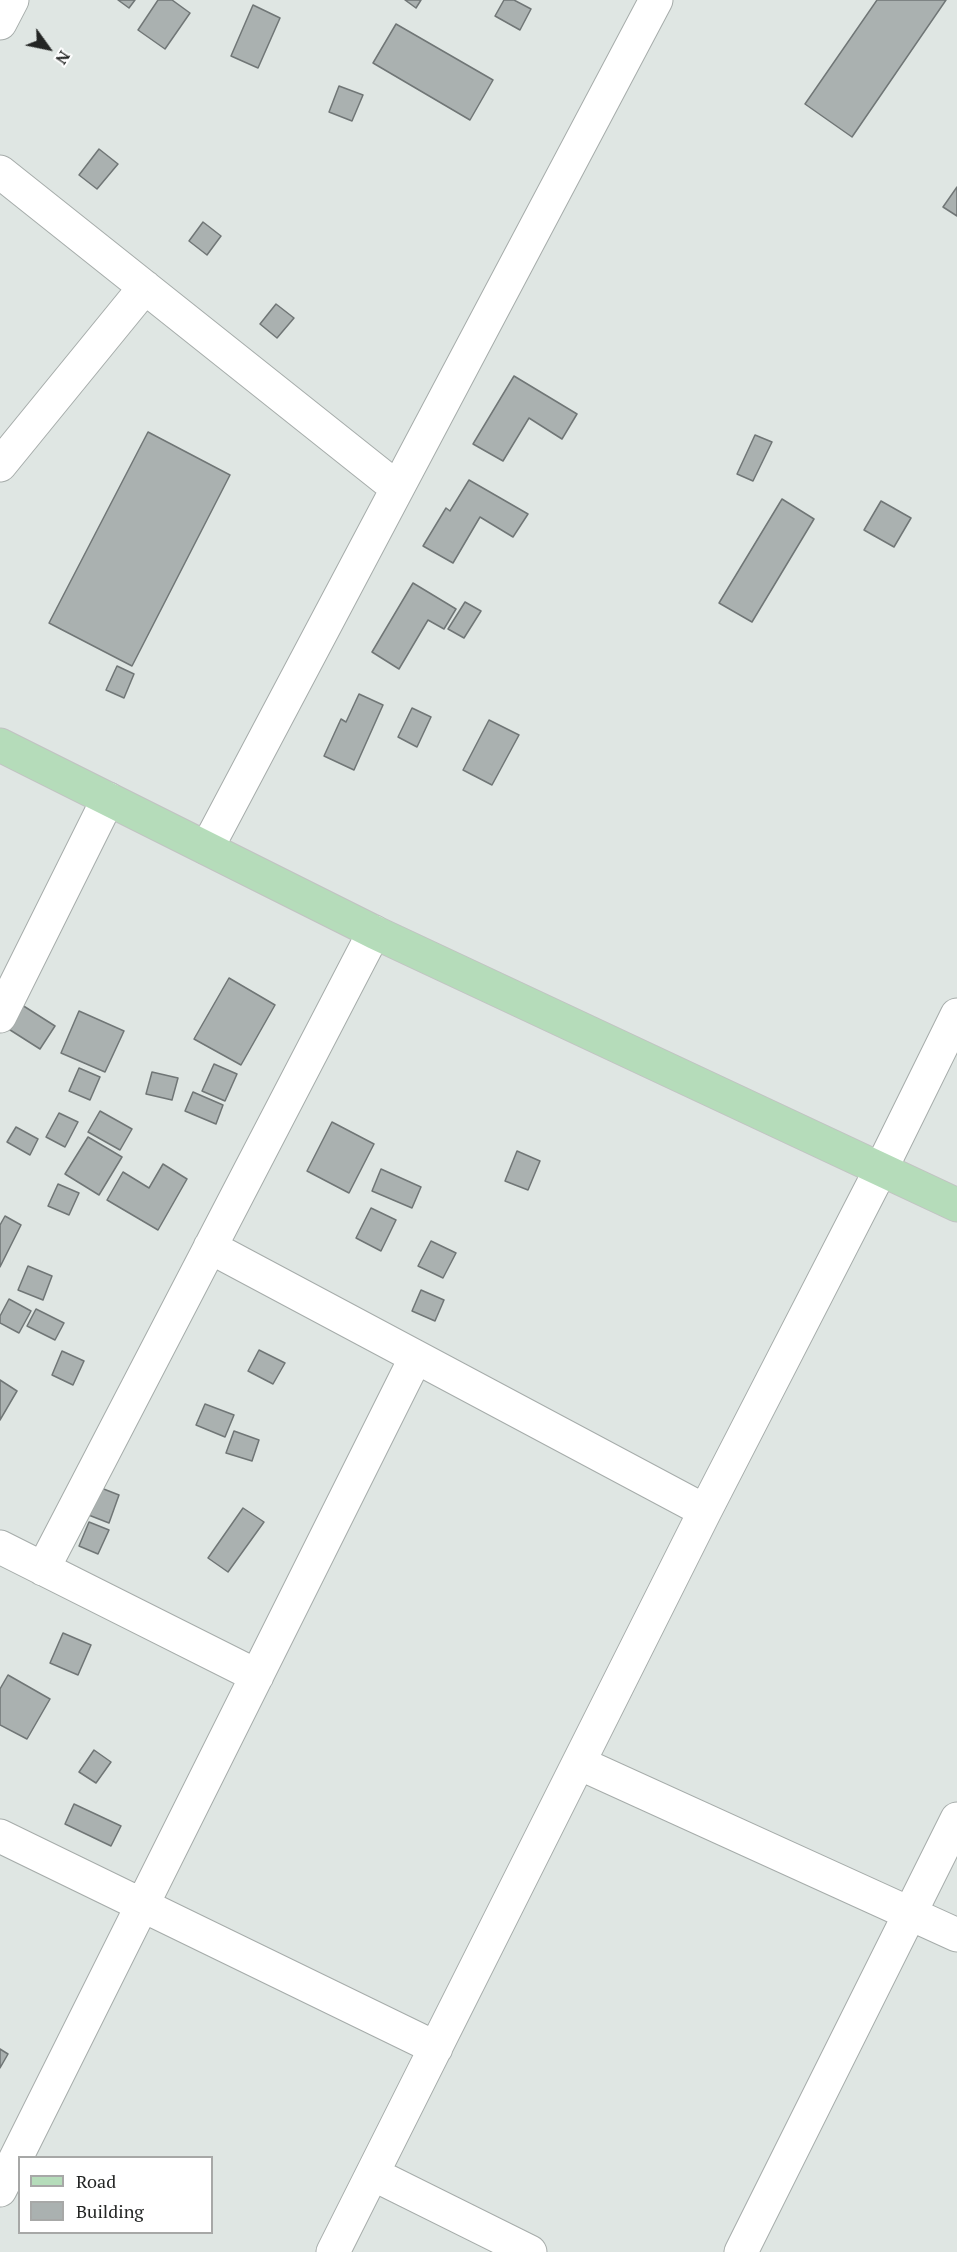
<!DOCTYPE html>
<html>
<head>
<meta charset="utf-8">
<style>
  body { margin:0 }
  #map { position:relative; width:957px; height:2252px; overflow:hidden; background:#dfe6e3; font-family:"PT Serif",serif }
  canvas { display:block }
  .legend { position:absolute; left:18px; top:2156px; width:195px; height:78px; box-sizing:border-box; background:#fff; border:2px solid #a7a8a7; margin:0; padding:8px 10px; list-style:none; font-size:18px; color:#232524 }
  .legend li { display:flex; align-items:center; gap:12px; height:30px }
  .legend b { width:30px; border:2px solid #a7a8a7 }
  .north { position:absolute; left:18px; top:18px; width:60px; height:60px; -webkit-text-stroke:4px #fff; paint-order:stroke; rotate:123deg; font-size:16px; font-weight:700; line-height:24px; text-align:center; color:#232524 }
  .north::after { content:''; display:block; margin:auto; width:21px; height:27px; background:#232524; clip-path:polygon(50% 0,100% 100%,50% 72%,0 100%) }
</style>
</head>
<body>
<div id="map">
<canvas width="957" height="2252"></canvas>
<ul class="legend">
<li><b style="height:8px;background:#b5dcba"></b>Road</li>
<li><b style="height:16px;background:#aab1b0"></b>Building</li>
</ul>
<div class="north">N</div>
</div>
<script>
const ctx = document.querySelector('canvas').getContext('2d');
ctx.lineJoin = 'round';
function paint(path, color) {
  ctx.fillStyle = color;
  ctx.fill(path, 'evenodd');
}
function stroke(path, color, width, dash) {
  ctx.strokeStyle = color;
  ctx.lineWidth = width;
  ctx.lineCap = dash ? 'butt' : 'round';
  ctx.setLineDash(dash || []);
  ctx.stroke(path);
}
const building = new Path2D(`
  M118,0H135L129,8Z
  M158,0H172L190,13L165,49L138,30Z
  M405,0H421L416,8Z
  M504,0H514L531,9L520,30L495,16Z
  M877,0H946L852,137L805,104Z
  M253,5L280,18L258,68L231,56Z
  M396,24L493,80L470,120L373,63Z
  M339,86L363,95L352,121L329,112Z
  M99,149L118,164L97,189L79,175Z
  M957,187V216L943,207Z
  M203,222L221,236L207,255L189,241Z
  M276,304L294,318L277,338L260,324Z
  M514,376L577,414L562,439L529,418L503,461L473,444Z
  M148,432L230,475L132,666L49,623Z
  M755,435L772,442L753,481L737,474Z
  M469,480L528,514L513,537L480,517L453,563L423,546L446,508L450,511Z
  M782,499L814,519L752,622L719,603Z
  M881,501L911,518L894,547L864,530Z
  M413,583L456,609L444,629L428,620L399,669L372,652Z
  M465,602L481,611L464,638L448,629Z
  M117,666L134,674L124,698L106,690Z
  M359,694L383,705L354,770L324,756L341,719L346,722Z
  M412,708L431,717L417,747L398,737Z
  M489,720L519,735L492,785L463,770Z
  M229,978L275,1005L241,1065L194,1039Z
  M22,1005L55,1026L40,1049L7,1028Z
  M79,1011L124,1031L105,1072L61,1053Z
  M214,1064L237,1074L225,1101L202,1091Z
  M79,1068L100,1077L90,1100L69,1091Z
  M152,1072L178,1078L172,1100L146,1094Z
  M193,1092L223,1105L216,1124L185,1111Z
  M100,1111L132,1129L120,1150L88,1132Z
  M59,1113L78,1122L65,1147L46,1137Z
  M332,1122L374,1144L349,1193L307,1171Z
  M16,1127L38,1139L30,1155L7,1142Z
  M88,1137L122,1157L99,1195L65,1174Z
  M517,1151L540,1161L528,1190L505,1181Z
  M163,1164L187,1179L158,1230L107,1200L123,1172L149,1188Z
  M381,1169L421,1187L412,1208L372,1191Z
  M58,1184L79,1193L69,1215L48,1206Z
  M371,1208L396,1220L381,1251L356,1238Z
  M5,1216L21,1225L0,1267V1225Z
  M431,1241L456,1253L443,1278L418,1266Z
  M28,1266L52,1276L43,1300L18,1290Z
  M421,1290L444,1300L435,1321L412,1311Z
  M9,1299L31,1311L19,1333L0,1323V1316Z
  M36,1309L64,1323L55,1340L27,1326Z
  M259,1350L285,1363L273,1384L248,1371Z
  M62,1351L84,1361L73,1385L52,1375Z
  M0,1380L17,1391L0,1420Z
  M205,1404L234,1415L225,1437L196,1425Z
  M234,1431L259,1440L252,1461L226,1453Z
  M96,1486L119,1495L109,1523L86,1514Z
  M243,1508L264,1522L228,1572L208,1558Z
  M89,1522L109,1530L98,1554L79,1546Z
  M63,1633L91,1645L78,1675L50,1663Z
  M8,1675L50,1699L27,1739L0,1725V1689Z
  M94,1750L111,1762L96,1783L79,1772Z
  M74,1804L121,1826L111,1846L65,1824Z
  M0,2049L8,2054L0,2068Z`);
paint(building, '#aab1b0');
stroke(building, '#707676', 1.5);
const minor = new Path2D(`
  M0,23L12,0
  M0,172L397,488
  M0,465L145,287
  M207,848L656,0
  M0,1016L108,799
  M210,1247L705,1511
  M0,1547L257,1676
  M43,1569L374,932
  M579,1763L957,1935
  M0,1836L436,2048
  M373,2174L530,2252
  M0,2190L416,1357
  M333,2252L705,1511L881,1169L957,1015
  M741,2252L957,1819`);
const major = new Path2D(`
  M0,745L374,932L957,1205`);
stroke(minor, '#a6acaa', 35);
stroke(major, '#c1c2c2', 35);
stroke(minor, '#fff', 33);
stroke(major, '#b5dcba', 33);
</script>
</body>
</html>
